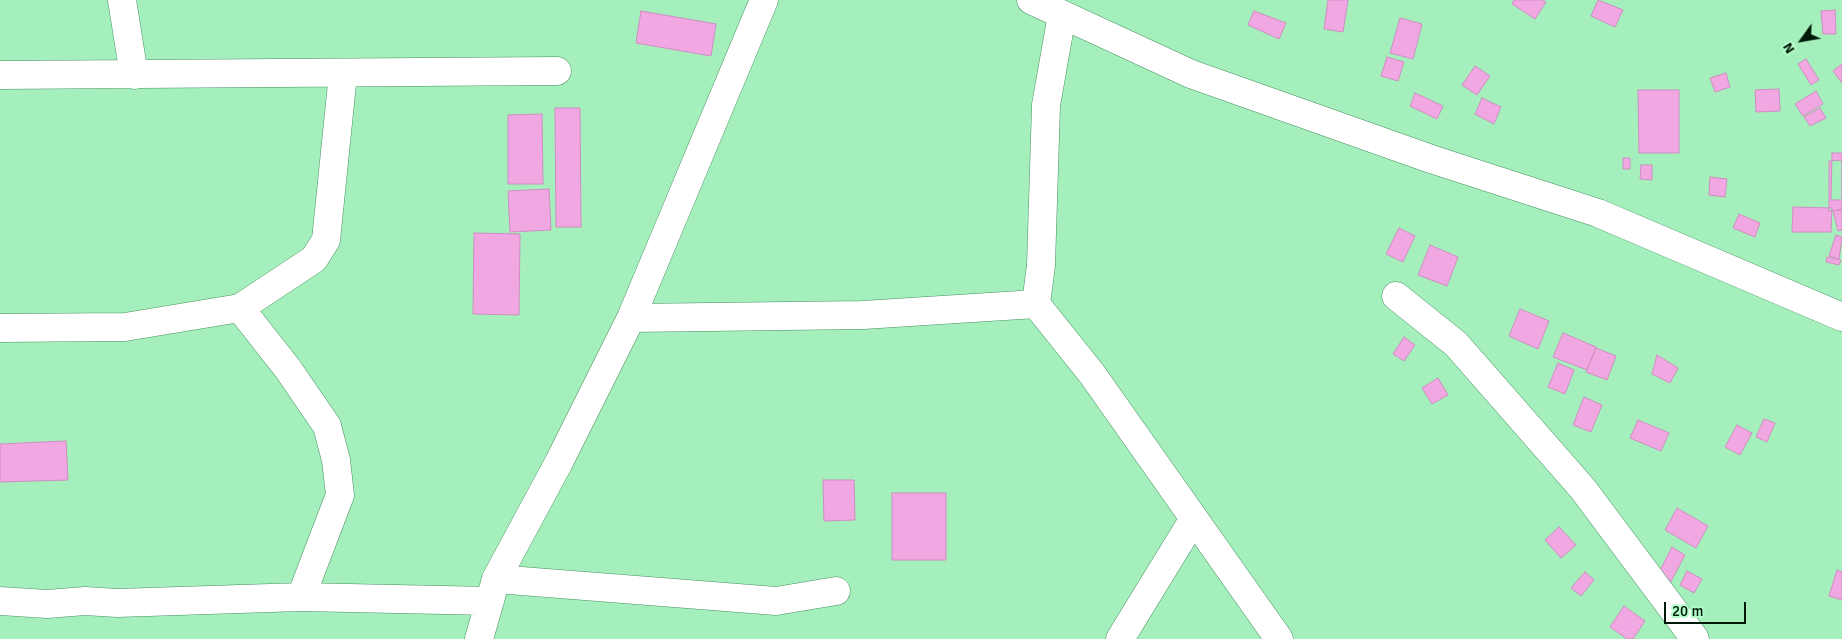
<!DOCTYPE html>
<html>
<head>
<meta charset="utf-8">
<style>
  body { margin:0 }
  #map { position:relative; width:1842px; height:639px; overflow:hidden; background:#a4efbc; font-family:Signika,sans-serif }
  canvas { display:block }
  .north { position:absolute; left:1777px; top:15px; width:50px; height:50px; -webkit-text-stroke:4px #b1fcc9; paint-order:stroke; rotate:238deg; font-size:14px; font-weight:700; line-height:20px; text-align:center; color:#001908 }
  .north::after { content:''; display:block; margin:auto; width:18px; height:22px; background:#001908; clip-path:polygon(50% 0,100% 100%,50% 72%,0 100%) }
  .scale { position:absolute; left:1664px; top:602px; width:82px; height:22px; box-sizing:border-box; border:2px solid #001908; border-top:0; padding-left:6px; font-size:15px; line-height:18px; white-space:nowrap; color:#001908; -webkit-text-stroke:4px #b1fcc9; paint-order:stroke }
</style>
</head>
<body>
<div id="map">
<canvas width="1842" height="639"></canvas>
<div class="north">N</div>
<div class="scale">20 m</div>
</div>
<script>
const c = document.querySelector('canvas').getContext('2d');
c.lineJoin = 'round';
function fill(path, color) { c.fillStyle = color; c.fill(path, 'evenodd'); }
const shape = rows => new Path2D(rows.map(r => 'M' + r).join(''));
function strokePath(path, color, width, dash) { c.strokeStyle = color; c.lineWidth = width; c.lineCap = dash ? 'butt' : 'round'; c.setLineDash(dash || []); c.stroke(path); }
const building = shape([
  [1328,0,1348,0,1343,32,1324,29,1328,0],
  [1514,0,1542,0,1546,2,1535,19,1512,4,1514,0],
  [1598,0,1623,10,1615,27,1591,16,1598,0],
  [1835,10,1836,34,1823,34,1821,11,1835,10],
  [641,11,716,24,711,56,636,43,641,11],
  [1254,11,1286,23,1279,39,1248,25,1254,11],
  [1400,18,1422,24,1413,59,1390,53,1400,18],
  [1387,57,1404,62,1398,81,1381,76,1387,57],
  [1806,59,1819,80,1811,85,1798,64,1806,59],
  [1842,64,1842,83,1833,71,1842,64],
  [1475,66,1490,76,1477,95,1462,85,1475,66],
  [1726,73,1730,87,1715,92,1710,78,1726,73],
  [1779,89,1780,111,1756,112,1755,90,1779,89],
  [1638,90,1679,90,1679,153,1639,153,1638,90],
  [1816,91,1823,104,1803,116,1795,104,1816,91],
  [1415,93,1443,106,1437,119,1410,106,1415,93],
  [1482,98,1501,107,1494,124,1475,114,1482,98],
  [555,108,580,108,581,227,556,227,555,108],
  [1820,108,1826,118,1810,126,1804,117,1820,108],
  [542,114,543,184,508,184,508,115,542,114],
  [1832,153,1842,153,1842,200,1831,200,1832,153],
  [1623,158,1630,158,1630,169,1623,169,1623,158],
  [1842,160,1842,210,1829,211,1829,161,1842,160],
  [1641,165,1652,165,1652,180,1640,179,1641,165],
  [1710,177,1727,179,1725,197,1709,195,1710,177],
  [549,189,551,230,510,232,508,191,549,189],
  [1793,207,1832,208,1831,232,1792,232,1793,207],
  [1842,209,1842,230,1838,231,1833,211,1842,209],
  [1739,214,1760,223,1755,237,1733,228,1739,214],
  [1399,228,1415,236,1403,262,1386,254,1399,228],
  [474,233,520,234,519,315,473,314,474,233],
  [1836,235,1842,237,1839,259,1829,256,1836,235],
  [1430,245,1458,257,1447,286,1418,275,1430,245],
  [1827,257,1841,260,1839,265,1826,262,1827,257],
  [1520,309,1549,321,1538,349,1509,336,1520,309],
  [1563,333,1596,347,1587,370,1553,357,1563,333],
  [1404,337,1415,345,1404,361,1393,354,1404,337],
  [1596,348,1616,356,1607,380,1586,372,1596,348],
  [1657,355,1678,368,1670,383,1652,374,1657,355],
  [1558,363,1574,370,1565,394,1548,387,1558,363],
  [1438,378,1448,395,1432,404,1422,388,1438,378],
  [1584,397,1602,405,1591,432,1573,425,1584,397],
  [1764,419,1775,423,1767,442,1756,437,1764,419],
  [1638,420,1669,433,1661,451,1630,438,1638,420],
  [1737,425,1752,433,1740,455,1725,447,1737,425],
  [66,441,68,480,0,482,0,444,66,441],
  [823,480,854,480,855,520,824,521,823,480],
  [892,493,946,493,946,560,892,560,892,493],
  [1677,508,1708,526,1696,548,1665,530,1677,508],
  [1559,527,1576,545,1561,558,1545,540,1559,527],
  [1672,547,1685,555,1669,585,1656,578,1672,547],
  [1837,570,1842,572,1842,600,1829,596,1837,570],
  [1687,571,1702,579,1694,593,1680,585,1687,571],
  [1585,572,1594,580,1581,596,1571,588,1585,572],
  [1624,606,1645,621,1633,639,1627,639,1610,627,1624,606]
]);
const minor = shape([
  [122,0,134,75],
  [1031,0,1191,74,1431,159,1598,213,1842,317],
  [1062,15,1046,105,1041,265,1036,304,1092,374,1279,639],
  [0,75,557,71],
  [1396,296,1456,344,1583,489,1695,639],
  [240,308,288,369,327,426,336,460,340,495,301,597],
  [631,318,863,315,1036,304],
  [0,328,125,327,240,308,314,259,326,240,343,74],
  [496,579,776,601,836,591],
  [0,601,47,604,85,601,117,603,301,597,490,601],
  [479,639,496,579,559,462,631,318,764,0],
  [1120,639,1193,520]
]);
fill(building, '#f1a8e2');
strokePath(building, '#ce8ec1', 1);
strokePath(minor, '#479062', 29);
strokePath(minor, '#fff', 28);
</script>
</body>
</html>
